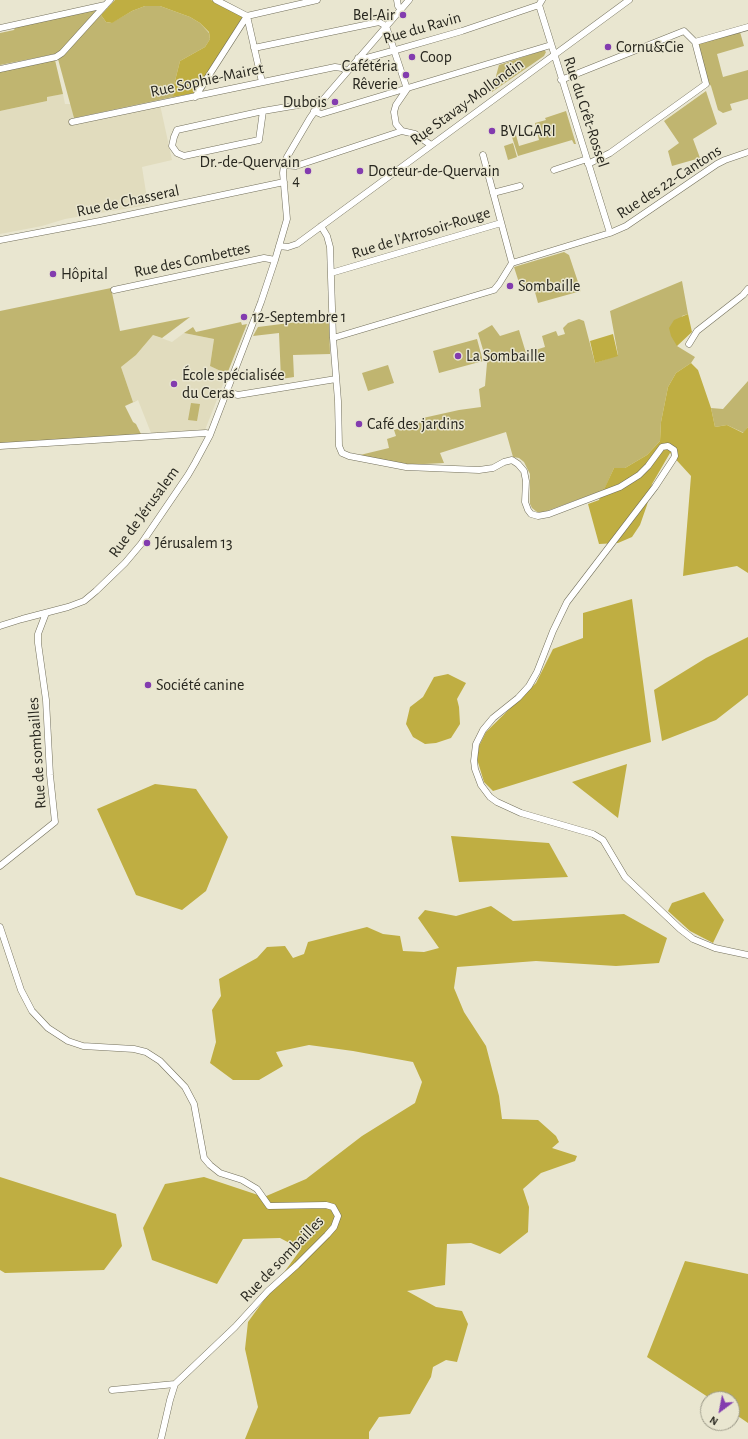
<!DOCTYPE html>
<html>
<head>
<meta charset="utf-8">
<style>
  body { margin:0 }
  #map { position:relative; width:748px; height:1439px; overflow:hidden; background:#e9e6d0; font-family:"Alegreya Sans",sans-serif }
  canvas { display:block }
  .north { position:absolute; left:700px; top:1391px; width:40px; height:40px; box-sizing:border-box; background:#e9e6d0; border:1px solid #9c9a89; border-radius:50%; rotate:212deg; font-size:11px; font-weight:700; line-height:16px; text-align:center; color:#28271f }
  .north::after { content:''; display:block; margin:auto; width:14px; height:18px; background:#833caf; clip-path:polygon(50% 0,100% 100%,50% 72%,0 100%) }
</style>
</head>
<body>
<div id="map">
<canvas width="748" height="1439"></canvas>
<div class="north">N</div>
</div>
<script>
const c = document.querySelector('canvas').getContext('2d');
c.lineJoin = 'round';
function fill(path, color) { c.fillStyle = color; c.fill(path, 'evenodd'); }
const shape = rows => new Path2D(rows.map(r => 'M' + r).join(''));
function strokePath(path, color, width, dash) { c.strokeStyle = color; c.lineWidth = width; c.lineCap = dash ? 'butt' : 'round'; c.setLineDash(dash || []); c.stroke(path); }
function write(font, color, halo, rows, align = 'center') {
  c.font = font + ' "Alegreya Sans",sans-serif'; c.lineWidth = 3; c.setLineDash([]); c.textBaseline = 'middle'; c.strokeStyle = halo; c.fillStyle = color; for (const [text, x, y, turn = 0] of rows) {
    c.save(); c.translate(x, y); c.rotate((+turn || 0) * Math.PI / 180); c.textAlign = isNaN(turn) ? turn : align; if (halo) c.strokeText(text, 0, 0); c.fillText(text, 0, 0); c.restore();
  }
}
const built = shape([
  [63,94,65,104,71,104,74,118,159,100,172,160,142,167,148,205,65,219,42,226,0,234,0,111,47,101,46,97],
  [184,333,214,339,210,366,227,374,205,430,151,433,138,400,133,402,121,367,136,355,153,335,172,342]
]);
const green = shape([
  [145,6,160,6,190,17,200,23,209,33,210,39,205,47,180,61,174,85,173,97,74,118,58,59,99,17,101,15,106,22,111,23,132,11],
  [98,9,61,50,55,54,0,65,0,33,14,30,16,26],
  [740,32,744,46,717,54,723,77,748,70,748,99,730,104,732,110,723,113,718,110,711,86,708,82,698,44],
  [544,50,546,52,544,56,492,92,490,88,495,86,493,81,497,79,496,76,499,65],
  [55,60,63,94,47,97,47,101,0,111,0,72],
  [706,91,717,124,693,139,700,158,672,166,668,151,679,143,664,121],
  [566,111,576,144,574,144,572,140,518,156,512,137,516,135,519,146,539,140,535,123,546,120,545,118],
  [513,143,517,157,508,160,504,146],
  [564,252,569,255,581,291,538,303,533,285,521,289,514,267],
  [682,281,688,314,682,316,677,346,695,357,691,363,676,373,668,387,661,422,660,441,647,455,625,468,614,468,604,490,544,512,537,512,532,508,530,504,530,474,524,462,519,458,513,457,506,432,440,453,444,463,404,465,360,455,389,448,387,439,396,436,394,430,424,421,423,418,459,410,481,407,479,389,485,386,487,363,478,333,492,325,500,336,519,330,526,353,545,347,542,336,556,331,558,336,565,334,563,328,568,323,579,319,584,321,595,363,618,355,610,311],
  [111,288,120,331,190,317,162,338,153,335,136,355,121,367,133,402,138,400,125,406,133,422,136,424,141,434,0,445,0,311],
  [329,318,330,354,293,355,294,377,281,379,279,333,253,336,258,327],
  [241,322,242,325,247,324,227,374,210,366,214,339,184,333,193,327,196,332],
  [477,339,483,361,439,373,433,351],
  [388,365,394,383,368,391,362,373],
  [748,381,748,427,744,433,727,425,715,427,711,408,723,409],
  [191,403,200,404,197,421,188,420]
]);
const forest = shape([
  [115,0,211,0,243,17,195,93,173,97,174,85,180,61,205,47,210,39,209,32,200,23,190,17,160,6,145,6,132,11,112,23,106,22,101,15],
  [688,314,692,332,677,346,671,336,669,328,674,320],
  [613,334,618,356,595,363,590,341],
  [691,363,698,370,711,408,715,427,727,425,743,433,748,427,748,573,737,566,683,576,691,476,670,453,652,484,647,505,640,525,632,537,618,543,599,544,588,504,599,500,614,468,625,468,647,455,660,441,661,422,668,387,676,373],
  [632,599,651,742,493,791,484,782,477,759,479,746,486,732,536,683,553,649,583,638,583,613],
  [748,637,748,695,716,720,662,741,654,690,706,658],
  [448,674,466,683,457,699,459,707,460,724,451,738,436,743,425,744,413,737,406,724,410,707,423,697,434,677],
  [627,764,618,818,572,782],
  [155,784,196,789,228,837,206,891,182,910,136,895,97,809],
  [451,836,549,843,568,877,459,882],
  [704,892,724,920,713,943,690,931,668,911,672,903],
  [491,906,513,921,624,914,667,938,659,963,616,966,536,961,457,967,454,988,464,1012,486,1046,499,1096,502,1119,538,1120,556,1136,559,1142,552,1148,577,1156,575,1161,541,1173,523,1189,529,1207,528,1232,500,1254,471,1243,447,1244,445,1285,407,1291,436,1307,462,1311,468,1324,457,1362,446,1360,433,1367,431,1377,410,1414,379,1417,369,1432,369,1439,245,1439,258,1407,245,1349,248,1322,301,1249,280,1238,243,1239,217,1284,152,1260,143,1228,165,1184,204,1177,264,1197,306,1179,362,1136,415,1103,422,1082,413,1062,353,1051,309,1045,276,1052,283,1066,259,1080,233,1080,210,1063,216,1042,212,1010,221,996,219,979,257,958,267,947,285,946,293,958,304,954,308,942,367,927,383,934,400,936,403,951,424,952,439,948,418,918,425,910,456,916],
  [0,1177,116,1214,122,1246,104,1270,5,1273,0,1270],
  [685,1261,748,1274,748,1423,732,1412,732,1399,711,1399,647,1357]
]);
const minor = shape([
  [397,0,398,6,401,10],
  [542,0,539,5,610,233],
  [386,26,407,89],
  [0,28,105,5],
  [254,48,379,22,386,26],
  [358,58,363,59,396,50,462,31,539,5],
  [0,69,56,57,62,53,110,0],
  [561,80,684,31,695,42,748,27],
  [262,82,247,16,317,0],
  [195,97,247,16,216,0],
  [263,111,259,140,184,156,177,153,172,146,174,137,177,130,263,111,322,101],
  [314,111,321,114,551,45],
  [72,122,335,67,342,68,347,71],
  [402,131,396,124,394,112,396,105,407,89],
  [483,155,512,263],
  [588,164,610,153,706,84,695,42],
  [284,165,296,166,402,131,415,134,431,145],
  [554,170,587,159],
  [493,193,520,186],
  [321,226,327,236,330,247,333,338,338,401,339,446,342,453,349,456,406,467,479,470,493,468,504,462,512,460,518,464,524,471,526,481,525,502,528,510,531,514,538,516,549,514,620,487,639,475,648,466,662,447,668,446,674,450,675,456,674,458,655,487,567,602,553,631,537,672,529,686,518,698,493,718,483,730,476,744,474,761,475,769,481,785,490,797,497,802,521,813,593,834,603,840,625,877,680,929,693,939,715,948,748,955],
  [0,240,100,221,284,182],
  [279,246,288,247,297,244,629,0],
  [331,273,501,223],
  [114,290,264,258,275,260],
  [333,338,494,290,499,284,512,263,610,233,626,226,717,164,725,160,748,152],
  [689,344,697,331,743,295,748,289],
  [227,392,238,395,336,379],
  [0,446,141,437,206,433,210,435],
  [0,626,22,619,68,607,84,601,96,591,125,563,141,544,188,475,195,463,210,435,261,302,275,260,287,219,283,173,284,165,287,157,310,118,322,101,409,0],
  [0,866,55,822,50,775,46,700,38,643,38,634,46,613],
  [0,927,21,990,32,1011,48,1028,68,1041,83,1046,134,1049,146,1052,160,1061,185,1087,194,1104,204,1158,210,1165,220,1173,242,1180,257,1189,269,1206,326,1205,333,1207,338,1216,334,1227,327,1235,297,1265,268,1291,235,1327,175,1384,170,1400,161,1439],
  [112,1390,175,1384]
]);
const markers = [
  [403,15,4,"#833caf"],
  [608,47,4,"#833caf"],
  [412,57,4,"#833caf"],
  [406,75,4,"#833caf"],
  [335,102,4,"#833caf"],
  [492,131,4,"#833caf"],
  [308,171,4,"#833caf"],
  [360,171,4,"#833caf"],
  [53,274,4,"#833caf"],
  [510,286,4,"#833caf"],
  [244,317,4,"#833caf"],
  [458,356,4,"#833caf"],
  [174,384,4,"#833caf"],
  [359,424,4,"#833caf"],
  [147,543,4,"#833caf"],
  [148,685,4,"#833caf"]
];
const poiNames = [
  ["Bel-Air",395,15,"right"],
  ["Cornu&Cie",616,47],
  ["Coop",420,57],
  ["Cafétéria",398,66,"right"],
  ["Rêverie",398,84,"right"],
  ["Dubois",327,102,"right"],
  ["BVLGARI",500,131],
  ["Dr.-de-Quervain",300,162,"right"],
  ["4",300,180,"right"],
  ["Docteur-de-Quervain",368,171],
  ["Hôpital",61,274],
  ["Sombaille",518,286],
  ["12-Septembre 1",252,317],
  ["La Sombaille",466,356],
  ["École spécialisée",182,375],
  ["du Ceras",182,393],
  ["Café des jardins",367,424],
  ["Jérusalem 13",155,543],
  ["Société canine",156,685]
];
const streetNames = [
  ["Rue du Ravin",422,28,-16],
  ["Rue Sophie-Mairet",207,80,-12],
  ["Rue Stavay-Mollondin",467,102,-36],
  ["Rue du Crêt-Rossel",586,112,72],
  ["Rue des 22-Cantons",669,182,-33],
  ["Rue de Chasseral",128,201,-12],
  ["Rue de l'Arrosoir-Rouge",421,233,-17],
  ["Rue des Combettes",192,260,-12],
  ["Rue de Jérusalem",144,512,-54],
  ["Rue de sombailles",37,753,-94],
  ["Rue de sombailles",282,1259,-46]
];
fill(built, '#e1dcbe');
fill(green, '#c0b570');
fill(forest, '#bfae42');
strokePath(minor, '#73705c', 7);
strokePath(minor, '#fff', 6);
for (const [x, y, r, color] of markers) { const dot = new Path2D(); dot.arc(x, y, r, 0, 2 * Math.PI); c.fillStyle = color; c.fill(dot); strokePath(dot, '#e9e6d0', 1.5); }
write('16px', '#28271f', '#e9e6d0', poiNames, 'left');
write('16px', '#28271f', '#e9e6d0', streetNames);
</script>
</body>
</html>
